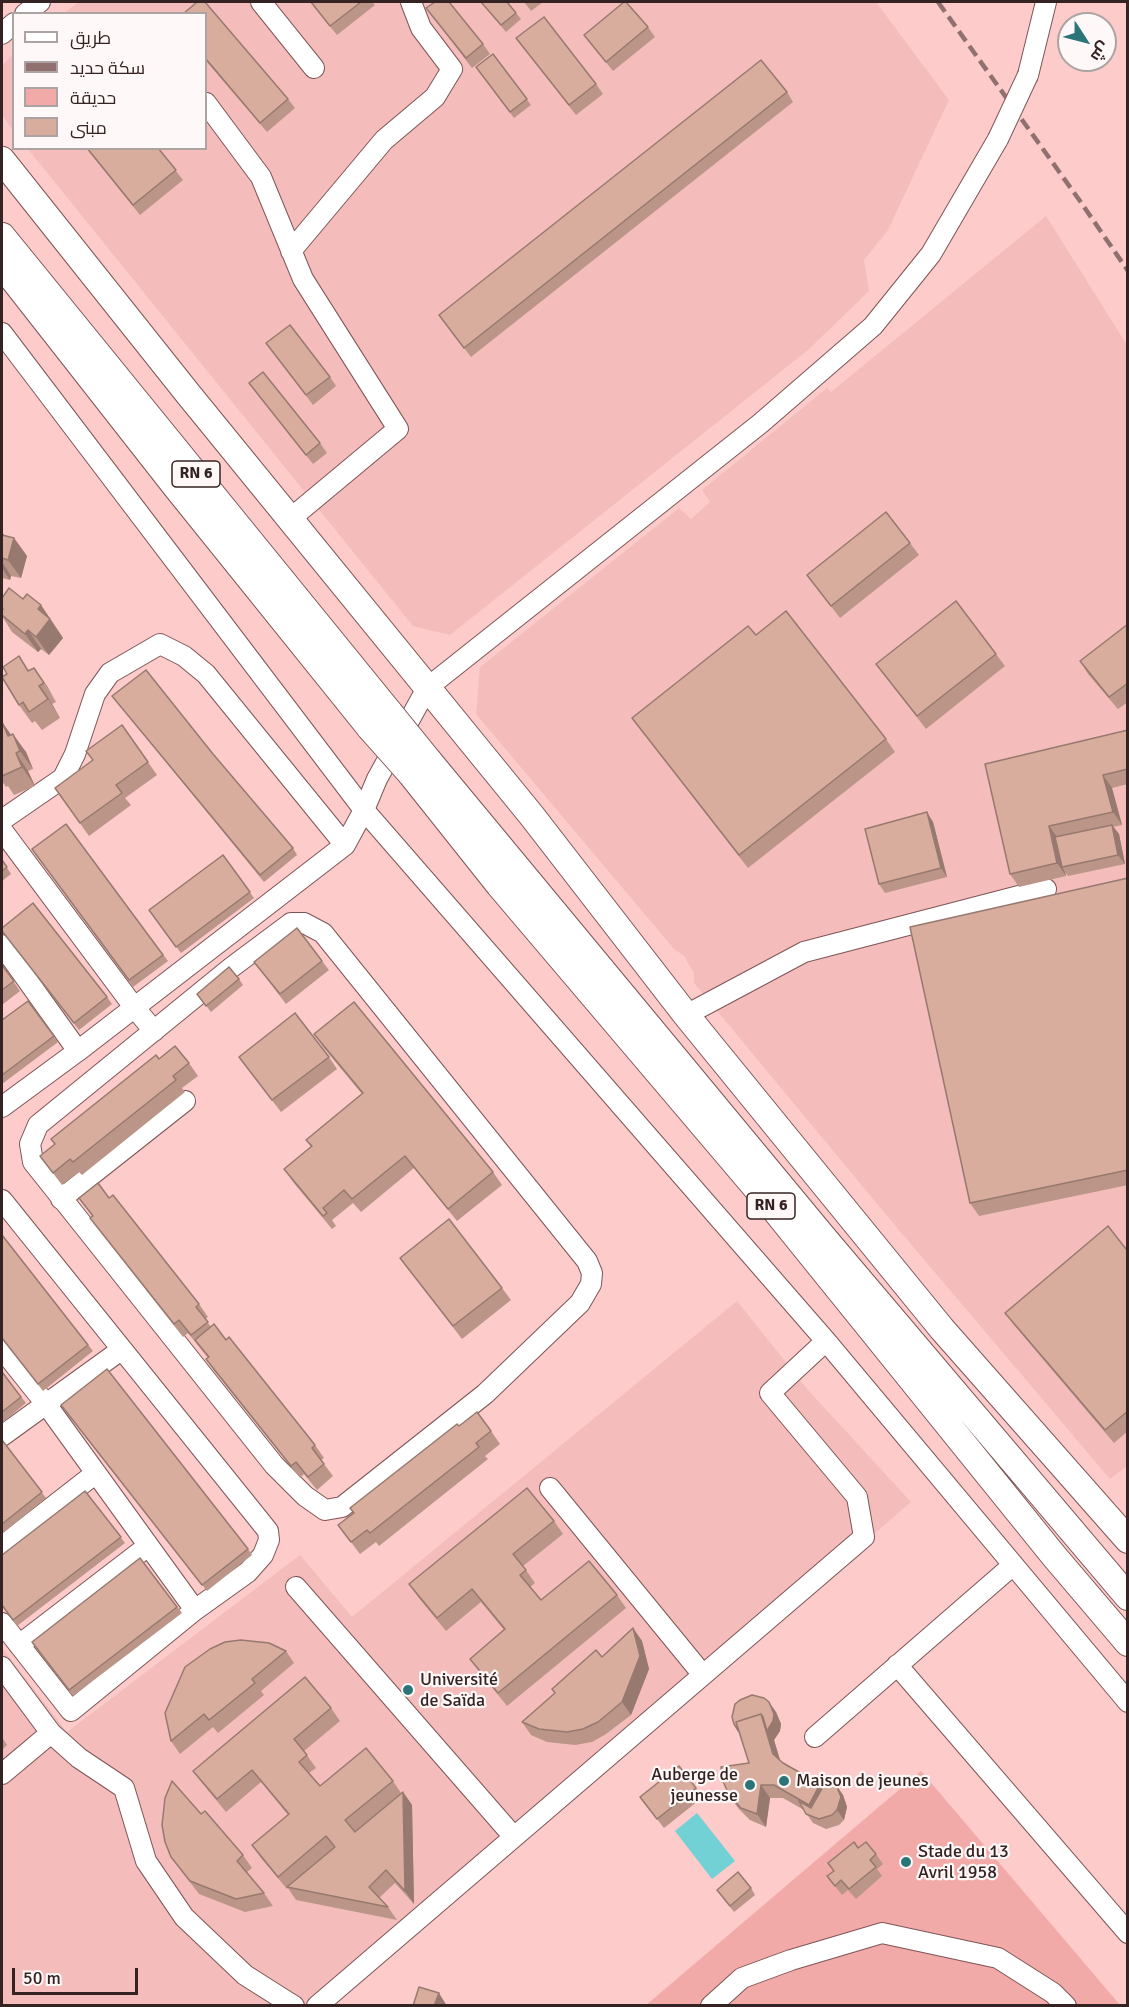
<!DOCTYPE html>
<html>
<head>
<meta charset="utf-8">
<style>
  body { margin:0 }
  #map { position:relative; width:1129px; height:2007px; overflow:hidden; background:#fccbca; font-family:Signika,Cairo,sans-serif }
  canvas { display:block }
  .frame { position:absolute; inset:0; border:3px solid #342322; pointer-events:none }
  .legend { position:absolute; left:12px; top:12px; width:195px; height:138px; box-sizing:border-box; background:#fef9f8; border:2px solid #ada3a2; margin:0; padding:8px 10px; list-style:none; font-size:18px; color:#342322 }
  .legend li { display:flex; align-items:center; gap:12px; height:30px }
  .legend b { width:30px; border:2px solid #ada3a2 }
  .north { position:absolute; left:1057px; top:12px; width:60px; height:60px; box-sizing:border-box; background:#fef9f8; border:2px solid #ada3a2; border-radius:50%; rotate:126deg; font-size:16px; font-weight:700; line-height:24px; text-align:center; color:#342322 }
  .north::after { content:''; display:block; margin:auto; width:21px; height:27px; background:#2b7578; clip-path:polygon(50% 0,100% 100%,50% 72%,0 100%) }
  .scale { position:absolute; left:12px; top:1968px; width:126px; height:27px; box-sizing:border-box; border:3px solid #342322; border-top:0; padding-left:8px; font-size:18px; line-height:21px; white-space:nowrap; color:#342322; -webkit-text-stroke:4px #fef9f8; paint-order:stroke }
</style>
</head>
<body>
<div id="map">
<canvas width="1129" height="2007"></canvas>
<div class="frame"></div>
<ul class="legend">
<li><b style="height:8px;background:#fff"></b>طريق</li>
<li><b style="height:8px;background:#917170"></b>سكة حديد</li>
<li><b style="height:16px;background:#f2aaa9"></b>حديقة</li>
<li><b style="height:16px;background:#d8ad9e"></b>مبنى</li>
</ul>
<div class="north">ش</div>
<div class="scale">50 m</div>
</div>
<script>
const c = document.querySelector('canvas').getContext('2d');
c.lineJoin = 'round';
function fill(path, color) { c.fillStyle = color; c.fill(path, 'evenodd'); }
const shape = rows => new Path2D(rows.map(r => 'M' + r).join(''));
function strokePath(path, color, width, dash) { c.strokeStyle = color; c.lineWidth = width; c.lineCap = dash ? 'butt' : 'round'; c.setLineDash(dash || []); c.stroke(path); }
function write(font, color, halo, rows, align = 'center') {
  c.font = font + ' Signika,sans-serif'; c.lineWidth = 4.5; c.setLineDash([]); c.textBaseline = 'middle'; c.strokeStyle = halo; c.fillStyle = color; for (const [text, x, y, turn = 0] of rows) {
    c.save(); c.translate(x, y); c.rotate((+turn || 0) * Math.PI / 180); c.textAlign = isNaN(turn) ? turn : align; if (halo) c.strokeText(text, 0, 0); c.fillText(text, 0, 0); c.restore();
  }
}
const built = shape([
  [79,2,876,2,949,100,888,230,864,260,869,291,808,350,450,635,413,626,28,149,206,148,206,14,64,13],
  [13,55,13,130,2,115,2,65],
  [1046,216,1127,345,1127,1466,1110,1479,893,1223,694,983,694,973,684,956,674,949,476,714,480,667,679,508,691,519,710,502,702,490,827,388,831,392],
  [737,1301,808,1390,911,1502,329,2005,2,2005,2,1648,67,1732,300,1555,352,1617]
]);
const green = shape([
  [921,1771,1120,2005,645,2006]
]);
const water = shape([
  [697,1813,735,1861,712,1879,675,1831]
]);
const minor = shape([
  [261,2,314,68],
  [25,14,40,2],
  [2,34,14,23],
  [1028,75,1046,2],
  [206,103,261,177,303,279,398,429,290,519],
  [291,251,384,140,435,97,452,69,421,28,411,2],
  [2,333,364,810,826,1341,1128,1702],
  [2,820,63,778,75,754,95,694,110,673,160,644,184,656,206,674,345,845],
  [2,830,134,1007,154,1031],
  [291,923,304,923,323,933,587,1261,592,1273,591,1284,580,1303,485,1394,342,1507,325,1510,305,1496,274,1465,33,1162,30,1144,38,1125,232,967,291,923],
  [2,945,78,1051],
  [686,1015,804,952,1046,889],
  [2,1107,78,1051,345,845,364,810,377,779,427,688,761,423,873,326,931,254,998,139],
  [61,1199,185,1101],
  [2,1200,268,1531,269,1540,263,1555,248,1572,195,1610,71,1711,2,1623],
  [2,1349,46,1404,195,1610],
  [2,1436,121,1350],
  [550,1488,703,1675],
  [2,1546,96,1473],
  [296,1587,514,1837],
  [19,1645,148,1546],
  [897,1665,1128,1933],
  [2,1667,51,1733,79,1758,124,1788,146,1861,184,1917,245,1975,294,2006],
  [815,1737,1012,1566],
  [2,1774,51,1733],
  [317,2006,864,1537,857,1497,770,1393,826,1341],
  [711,2006,742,1978,791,1960,882,1933,998,1958,1053,1993,1066,2006]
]);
const major = shape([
  [2,160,189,395,532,816,686,1015,942,1329,1128,1540],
  [2,236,390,713],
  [2,265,176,487,370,728],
  [429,761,824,1238,1128,1597],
  [410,773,499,885,774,1209,1054,1556,1128,1643]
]);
const rail = shape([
  [938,2,1080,201,1128,271]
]);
const minorBridge = shape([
  [998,139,1028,75]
]);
const majorBridge = shape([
  [390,713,429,761],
  [370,728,410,773]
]);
const wall = shape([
  [310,2,372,2,375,5,337,35],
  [481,2,507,2,521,19,506,32],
  [524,2,543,2,531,11],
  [426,8,483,44,490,54,472,68],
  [206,14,288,99,295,108,267,132,206,61],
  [648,27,655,37,613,71,591,44,584,35],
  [516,38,596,84,603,94,576,115],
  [493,54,531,105,514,118,476,67],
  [787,92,793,102,471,357,439,315],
  [86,148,158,148,183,180,140,215],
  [266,343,330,377,336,386,313,405],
  [249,383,320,443,327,453,313,464],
  [2,532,4,536,14,538,27,556,21,578,11,576,10,580,2,578],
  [910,543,919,555,840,618,807,575],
  [2,598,23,599,41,605,63,638,49,655,41,649,38,652,12,632,2,616],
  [1128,624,1128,702,1118,709,1088,674,1080,661],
  [996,654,1005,666,926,729,876,664],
  [34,668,56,702,52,704,60,718,42,730,35,721,32,723,19,705,29,671],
  [112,696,293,848,297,855,264,882],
  [632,718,886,739,895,752,748,868],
  [2,722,11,735,26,752,33,769,28,771,35,786,14,795,8,786,6,787,2,781],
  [122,725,157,775,125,798,131,805,89,836,55,788,93,760],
  [1128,730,1128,784,1112,788,1122,825,1113,827,1119,834,1125,864,1068,876,1065,872,1066,876,1019,887,1010,874],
  [933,822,947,877,885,893,879,884],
  [66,824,168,961,133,987,32,849],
  [223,855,254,898,181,953,149,910],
  [2,860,11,874,2,881],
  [1128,878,1128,1185,979,1216,970,1203],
  [2,931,107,997,112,1004,79,1030],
  [322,961,329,970,286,1004,254,962],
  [2,965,20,991,2,1005],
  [239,979,243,985,211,1012,197,994],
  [28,1001,58,1042,2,1084,2,1020],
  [314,1034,493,1172,502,1185,457,1221,414,1168,361,1212,353,1203,332,1220,336,1226,332,1229,293,1182,284,1169,311,1147,306,1140,362,1094,323,1047],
  [239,1057,329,1057,337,1069,281,1112],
  [159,1059,189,1063,198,1076,182,1088,185,1092,82,1175,79,1172,62,1185,40,1156],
  [79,1198,109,1198,199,1304,208,1317,205,1319,211,1327,226,1340,315,1445,324,1458,321,1460,333,1476,317,1490,304,1474,300,1478,215,1372,206,1359,208,1358,188,1333,183,1337,99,1230,90,1218,92,1216],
  [2,1235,93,1351,43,1391,2,1339],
  [1128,1247,1128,1431,1114,1443,1014,1325,1005,1313],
  [400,1258,502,1288,511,1300,462,1339],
  [2,1372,26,1403,2,1423],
  [65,1411,248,1549,252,1555,207,1591],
  [459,1426,491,1431,500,1444,485,1456,488,1459,379,1546,376,1542,360,1554,338,1525],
  [2,1440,46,1498,2,1534],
  [85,1491,125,1543,17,1626,2,1606],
  [554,1521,563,1534,523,1566,535,1583,530,1587,541,1600,617,1595,626,1608,507,1706,479,1671,470,1659,504,1630,481,1602,446,1631,418,1597,409,1584],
  [140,1558,182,1613,73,1696,32,1642],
  [633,1628,642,1641,649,1669,631,1715,606,1734,592,1742,575,1745,547,1742,531,1735,522,1722,555,1693,552,1689,602,1657],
  [269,1643,286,1651,294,1663,261,1691,264,1695,218,1733,213,1727,180,1754,171,1741],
  [331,1708,340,1721,304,1751,316,1768,309,1773,320,1786,393,1781,401,1793,403,1792,412,1805,414,1904,395,1883,379,1898,388,1907,397,1920,296,1900,288,1888,287,1889,261,1858,252,1845,288,1815,261,1782,226,1812,202,1783,193,1771],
  [776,1712,781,1724,780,1731,774,1740,780,1760,783,1763,813,1779,836,1785,843,1795,847,1807,844,1820,839,1825,826,1829,813,1823,804,1810,783,1798,770,1798,766,1827,750,1820,738,1808,729,1795,749,1763,739,1732],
  [2,1737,7,1745,2,1750],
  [696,1788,703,1797,664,1828,640,1797],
  [201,1814,243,1855,252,1868,247,1872,264,1893,273,1906,245,1912,199,1894,171,1857],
  [858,1848,876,1854,883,1864,877,1869,882,1876,856,1899,848,1890,842,1895,827,1876,834,1871,828,1863],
  [751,1888,755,1895,734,1912,717,1890]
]);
const shadedWall = shape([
  [2,532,12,546,14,538,27,556,21,578,8,560,2,539],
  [2,562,11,576,10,580,2,568],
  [41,605,63,638,49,655,36,637,38,609],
  [28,630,41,649,38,652,25,634],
  [19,656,52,704,60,718,48,699],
  [34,668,47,686,56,702,44,683],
  [2,722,14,739,8,736],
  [13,734,26,752,33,769,20,751],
  [16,753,28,771,35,786,22,767],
  [1103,775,1112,788,1122,825,1113,812],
  [927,812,933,822,947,877,941,868],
  [1112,825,1119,834,1125,864,1118,855],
  [1049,826,1058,838,1062,867,1065,872,1066,876,1057,863],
  [633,1628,642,1641,649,1669,631,1715,622,1702],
  [769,1702,776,1712,781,1724,780,1731,774,1740,782,1767,773,1754,761,1714],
  [820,1784,829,1796,818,1817,809,1805],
  [761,1785,770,1798,766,1827,757,1814],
  [836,1785,843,1795,847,1807,844,1820,837,1810],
  [403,1792,412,1805,414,1904,405,1891],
  [439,1993,447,2006,434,2006]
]);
const building = shape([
  [197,2,205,2,288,99,260,123,206,59,206,14,183,14,197,2],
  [311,2,361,2,330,26,311,2],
  [435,2,449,2,483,44,466,58,426,8,435,2],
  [481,2,507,2,516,13,501,25,481,2],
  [624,2,626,2,648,27,606,62,584,35,624,2],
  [544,17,596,84,569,105,516,38,544,17],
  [493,54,527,99,510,112,476,67,493,54],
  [761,60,787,92,464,348,439,315,761,60],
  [87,148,158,148,176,170,133,205,87,148],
  [290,325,330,377,306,395,266,343,290,325],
  [263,372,320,443,306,455,249,383,263,372],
  [886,512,910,543,831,606,807,575,886,512],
  [2,535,14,538,8,560,2,558,2,535],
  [9,588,23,599,27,594,41,605,38,609,50,619,36,637,28,630,25,634,2,615,2,611,3,609,2,607,2,598,9,588],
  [956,601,996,654,917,716,876,664,956,601],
  [786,611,886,739,739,855,632,718,748,626,756,635,786,611],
  [1128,624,1128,683,1109,697,1080,661,1128,624],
  [19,656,28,671,34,668,44,683,39,686,48,699,29,712,23,702,19,705,2,677,7,674,3,667,19,656],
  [146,670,213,754,293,848,260,875,112,696,146,670],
  [2,722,8,736,13,734,20,751,16,753,22,767,2,776,2,722],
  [122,725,148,762,116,785,122,793,80,823,55,788,93,760,86,751,122,725],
  [1128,730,1128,769,1103,775,1113,812,1049,826,1057,863,1010,874,985,764,1128,730],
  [927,812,941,868,879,884,865,829,927,812],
  [66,824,163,955,129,980,32,849,66,824],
  [1112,825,1118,855,1062,867,1055,837,1112,825],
  [223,855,250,892,176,947,149,910,223,855],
  [2,860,7,867,2,871,2,860],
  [1128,878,1128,1170,970,1203,910,927,1128,878],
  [33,903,107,997,74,1023,2,931,2,928,33,903],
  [297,928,322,961,280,994,254,962,297,928],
  [2,965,14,981,2,990,2,965],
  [229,967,239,979,206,1006,197,994,229,967],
  [28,1001,54,1036,2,1075,2,1020,28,1001],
  [354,1002,493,1172,448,1209,405,1156,352,1199,344,1190,323,1208,327,1213,323,1216,284,1169,312,1146,306,1140,363,1093,314,1034,354,1002],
  [295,1013,329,1057,272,1100,239,1057,295,1013],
  [175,1046,189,1063,173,1076,176,1080,73,1162,70,1159,53,1173,40,1156,55,1144,51,1139,156,1055,159,1059,175,1046],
  [98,1183,109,1198,113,1195,199,1304,196,1307,208,1322,191,1335,179,1320,174,1324,90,1218,93,1216,79,1198,98,1183],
  [449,1219,502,1288,453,1326,400,1258,449,1219],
  [1108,1226,1126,1249,1128,1247,1128,1411,1105,1430,1005,1313,1108,1226],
  [2,1235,88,1345,38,1384,2,1338,2,1235],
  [214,1324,226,1340,229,1337,315,1445,312,1448,324,1464,308,1477,296,1462,291,1466,206,1359,209,1357,195,1340,214,1324],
  [107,1369,248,1549,202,1585,61,1405,107,1369],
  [2,1372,21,1397,2,1412,2,1372],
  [477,1412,491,1431,476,1443,479,1447,370,1533,367,1530,351,1542,338,1525,354,1513,350,1508,457,1424,459,1426,477,1412],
  [2,1440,42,1492,2,1524,2,1440],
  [527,1488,554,1521,513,1554,526,1570,520,1575,541,1600,589,1561,617,1595,498,1693,470,1659,505,1629,472,1589,437,1618,409,1584,527,1488],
  [85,1491,121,1537,13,1620,2,1605,2,1555,85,1491],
  [140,1558,177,1607,69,1690,32,1642,140,1558],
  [633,1628,640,1656,622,1702,598,1722,583,1729,567,1732,539,1729,522,1722,555,1693,552,1689,596,1650,602,1657,633,1628],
  [241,1640,269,1643,286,1651,252,1679,255,1683,209,1720,204,1714,171,1741,165,1713,185,1667,210,1649,225,1642,241,1640],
  [305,1677,331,1708,294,1739,307,1755,299,1762,320,1786,366,1748,393,1781,345,1820,355,1832,403,1792,405,1891,386,1870,369,1887,388,1907,287,1887,335,1847,326,1836,278,1877,252,1845,289,1814,252,1770,217,1799,193,1771,305,1677],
  [752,1695,764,1698,769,1702,774,1714,773,1721,767,1731,763,1717,761,1714,736,1722,739,1732,734,1724,732,1717,735,1704,740,1700,752,1695],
  [761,1714,773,1754,783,1763,820,1784,809,1805,774,1785,761,1785,757,1814,741,1808,729,1795,722,1779,721,1767,749,1763,736,1722,761,1714],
  [679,1766,696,1788,657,1819,640,1797,679,1766],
  [825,1778,836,1785,841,1797,837,1810,832,1815,819,1819,806,1814,799,1801,811,1808,823,1787,820,1784,813,1779,825,1778],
  [172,1781,201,1814,205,1811,243,1855,237,1861,264,1893,236,1899,190,1881,171,1857,165,1842,162,1825,165,1798,172,1781],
  [854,1842,858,1848,866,1842,876,1854,870,1860,876,1867,849,1889,841,1880,835,1886,827,1876,834,1871,828,1863,854,1842],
  [738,1872,751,1888,730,1906,717,1890,738,1872],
  [419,1987,439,1993,434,2006,413,2006,419,1987]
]);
const markers = [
  [408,1690,6,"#2b7578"],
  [784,1781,6,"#2b7578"],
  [750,1785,6,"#2b7578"],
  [906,1862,6,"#2b7578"]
];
const shields = [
  [196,474,48],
  [771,1206,48]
];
const shieldNames = [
  ["RN 6",196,474],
  ["RN 6",771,1206]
];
const poiNames = [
  ["Université",420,1680],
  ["de Saïda",420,1701],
  ["Auberge de",738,1775,"right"],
  ["jeunesse",738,1796,"right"],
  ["Maison de jeunes",796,1781],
  ["Stade du 13",918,1852],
  ["Avril 1958",918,1873]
];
fill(built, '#f4bdbc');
fill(green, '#f2aaa9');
fill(water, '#71d1d5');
strokePath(minor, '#7e5555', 22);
strokePath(major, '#7e5555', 28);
strokePath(minor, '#fff', 20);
strokePath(major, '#fff', 26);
strokePath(rail, '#917170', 4.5, [12, 6]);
strokePath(minorBridge, '#7e5555', 22, []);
strokePath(majorBridge, '#7e5555', 28, []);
strokePath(minorBridge, '#fff', 20);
strokePath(majorBridge, '#fff', 26);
fill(wall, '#ba9588');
fill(shadedWall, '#97796f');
fill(building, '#d8ad9e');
strokePath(building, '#97796f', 1.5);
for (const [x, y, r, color] of markers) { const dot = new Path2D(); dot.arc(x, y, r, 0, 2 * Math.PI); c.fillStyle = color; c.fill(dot); strokePath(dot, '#fef9f8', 2); }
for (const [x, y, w] of shields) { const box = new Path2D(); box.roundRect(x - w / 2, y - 13, w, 26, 4.5); c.fillStyle = '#fef9f8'; c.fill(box); strokePath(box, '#342322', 1.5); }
write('bold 16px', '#342322', null, shieldNames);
write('18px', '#342322', '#fef9f8', poiNames, 'left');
</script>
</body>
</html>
